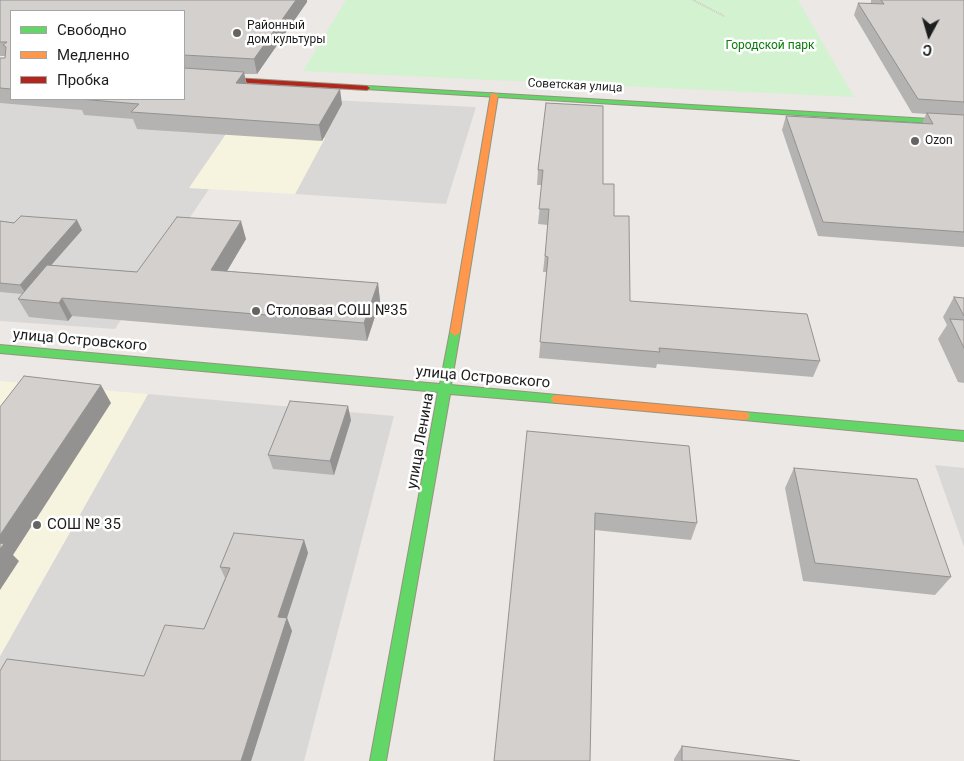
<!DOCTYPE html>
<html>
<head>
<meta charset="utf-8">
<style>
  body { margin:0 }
  #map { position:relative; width:964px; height:761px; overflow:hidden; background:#ebe8e5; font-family:Roboto,sans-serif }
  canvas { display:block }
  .legend { position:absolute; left:10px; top:10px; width:175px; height:90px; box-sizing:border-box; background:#fff; border:1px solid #a5a5a5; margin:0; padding:6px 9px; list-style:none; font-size:15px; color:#1d1d1d }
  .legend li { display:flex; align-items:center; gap:10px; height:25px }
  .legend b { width:25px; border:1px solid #a5a5a5 }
  .north { position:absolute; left:904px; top:10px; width:50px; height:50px; -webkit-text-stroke:4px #fff; paint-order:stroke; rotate:186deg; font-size:14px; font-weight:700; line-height:20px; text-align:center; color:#1d1d1d }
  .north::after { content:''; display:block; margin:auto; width:18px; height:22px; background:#1d1d1d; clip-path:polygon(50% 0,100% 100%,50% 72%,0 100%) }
</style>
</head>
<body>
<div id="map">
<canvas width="964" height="761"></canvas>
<ul class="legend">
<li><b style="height:6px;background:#63d668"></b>Свободно</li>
<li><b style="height:6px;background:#ff974d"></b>Медленно</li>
<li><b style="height:6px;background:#b3261e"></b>Пробка</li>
</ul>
<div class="north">С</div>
</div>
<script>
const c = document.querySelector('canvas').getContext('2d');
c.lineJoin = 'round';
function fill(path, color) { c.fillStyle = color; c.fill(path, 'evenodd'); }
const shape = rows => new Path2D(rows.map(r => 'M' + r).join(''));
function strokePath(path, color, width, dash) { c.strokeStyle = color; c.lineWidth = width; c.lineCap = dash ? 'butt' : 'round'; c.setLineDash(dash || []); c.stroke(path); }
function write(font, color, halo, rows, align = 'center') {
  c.font = font + ' Roboto,sans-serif'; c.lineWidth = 5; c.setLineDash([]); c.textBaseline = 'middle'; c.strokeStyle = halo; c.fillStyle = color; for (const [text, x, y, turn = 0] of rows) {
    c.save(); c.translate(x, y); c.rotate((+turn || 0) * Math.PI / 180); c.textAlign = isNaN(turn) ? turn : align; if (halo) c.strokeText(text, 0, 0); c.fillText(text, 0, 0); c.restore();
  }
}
const residential = shape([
  [0,81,11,99,184,99,252,96,190,188,209,189,115,329,0,321],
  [330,100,476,107,446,204,295,194,325,138,313,136],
  [148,394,394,416,304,761,0,761,0,656],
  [935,465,964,468,964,547]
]);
const education = shape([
  [252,96,313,136,325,138,295,194,189,188],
  [0,381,148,394,0,656]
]);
const park = shape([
  [346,0,798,0,854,97,303,71]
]);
const path = shape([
  [693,0,724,16]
]);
const fast = shape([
  [367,86,964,121,964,125,365,89,365,87,367,86],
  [455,328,460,332,451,385,557,395,561,396,563,399,561,402,557,403,450,394,386,761,370,761,438,392,0,353,0,345,440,384,450,332,455,328],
  [744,412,964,431,964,441,744,420,740,419,738,416,740,413,744,412]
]);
const slow = shape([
  [491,93,498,95,460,332,455,336,450,332,491,93],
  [557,395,744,412,748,413,750,416,748,419,744,420,557,403,553,402,551,399,553,396,557,395]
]);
const jam = shape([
  [184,75,367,86,370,88,367,90,184,79,184,75]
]);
const wall = shape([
  [0,0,307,0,307,2,257,74,244,74,247,84,342,104,322,141,137,129,133,119,84,115,82,110,0,103,0,58,5,58,5,56,0,56],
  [11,11,184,11,184,99,11,99],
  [871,0,964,0,964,247,818,236,782,130,786,116,922,124,926,114,912,113,854,15,858,3,871,3],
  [546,103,603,184,614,216,630,301,820,361,813,377,657,364,656,368,539,358,547,272,543,272,548,225,538,224,542,185,537,185,538,170],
  [0,221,82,230,51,265,137,272,246,239,227,271,378,283,380,301,367,341,72,316,68,321,29,317,18,299,22,294,0,292],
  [954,297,964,298,964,383,958,382,938,339,947,325,943,317],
  [351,420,334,475,273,469,268,455],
  [527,431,697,523,691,540,595,530],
  [794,468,951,577,935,595,803,581,785,488],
  [304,540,308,553,287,618,292,631,251,761,0,761,144,676,204,629,225,578,220,567],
  [682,746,800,761,674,761,674,759]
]);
const shadedWall = shape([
  [296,0,307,0,307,2,257,74,254,59],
  [244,72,247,88,236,83],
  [340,89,342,104,322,141,319,125],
  [77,220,82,230,26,294,20,285],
  [241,221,246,239,217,288,211,270],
  [378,283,380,301,367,341,364,323],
  [62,298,72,316,68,321,59,303],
  [101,385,111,403,13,555,19,561,0,590,0,535],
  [348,406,351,420,334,475,330,461],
  [304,540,308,553,283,630,278,617],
  [287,618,292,631,251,761,241,761]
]);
const building = shape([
  [0,0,296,0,254,59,184,55,184,11,11,11,11,89,0,88,0,58,5,58,6,47,3,45,7,42,0,42,0,0],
  [881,0,964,0,964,102,918,99,858,3,884,4,881,0],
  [184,68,244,72,236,83,340,89,319,125,131,112,139,104,79,99,184,99,184,68],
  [546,103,603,106,603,184,614,184,614,216,629,216,630,301,807,314,820,361,659,348,660,352,540,342,548,257,545,256,549,209,539,209,543,170,538,170,546,103],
  [927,113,964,115,964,232,823,222,786,116,933,124,927,113],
  [21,216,77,220,20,285,0,283,0,221,14,223,21,216],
  [177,217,241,221,211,270,378,283,364,323,62,298,59,303,18,299,47,265,137,272,177,217],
  [954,297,964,298,964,316,954,297],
  [950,319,964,320,964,348,950,319],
  [24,376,101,385,0,535,0,407,24,376],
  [290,401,348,406,330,461,268,455,290,401],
  [527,431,689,446,697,523,595,513,590,761,494,761,527,431],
  [794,468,917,479,951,577,815,563,794,468],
  [234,533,304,540,278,617,287,618,241,761,0,761,0,671,7,659,144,676,165,625,204,629,230,568,220,567,234,533],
  [0,543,4,544,0,549,0,543],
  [682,746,800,761,682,761,682,746]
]);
const markers = [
  [237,33,5,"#656463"],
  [915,141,5,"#656463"],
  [256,311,5,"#656463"],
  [37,525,5,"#656463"]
];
const farPoinames = [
  ["Районный",247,26],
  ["дом культуры",247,40],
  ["Ozon",925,141]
];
const farParknames = [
  ["Городской парк",770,46]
];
const farStreetnames = [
  ["Советская улица",575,86,3]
];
const poiNames = [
  ["Столовая СОШ №35",266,311],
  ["СОШ № 35",47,525]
];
const streetNames = [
  ["улица Островского",80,341,5],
  ["улица Островского",483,378,5],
  ["улица Ленина",421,441,-80]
];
fill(residential, '#dad8d7');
fill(education, '#f6f4df');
fill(park, '#d2f2d0');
strokePath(fast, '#95947c', 2);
strokePath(slow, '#95947c', 2);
strokePath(jam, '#95947c', 2);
strokePath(path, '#d6c6c4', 2, [1, 1]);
fill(fast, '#63d668');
fill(slow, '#ff974d');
fill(jam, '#b3261e');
fill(wall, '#b5b3b1');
fill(shadedWall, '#949290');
fill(building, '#d3d0ce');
strokePath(building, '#949290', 1);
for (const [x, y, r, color] of markers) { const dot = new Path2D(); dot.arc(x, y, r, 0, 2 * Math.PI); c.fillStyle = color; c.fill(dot); strokePath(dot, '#fff', 2); }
write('12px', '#1d1d1d', '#fff', farPoinames, 'left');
write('12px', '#097c0c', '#fff', farParknames);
write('12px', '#1d1d1d', '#fff', farStreetnames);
write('15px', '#1d1d1d', '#fff', poiNames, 'left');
write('15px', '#1d1d1d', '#fff', streetNames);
</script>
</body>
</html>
